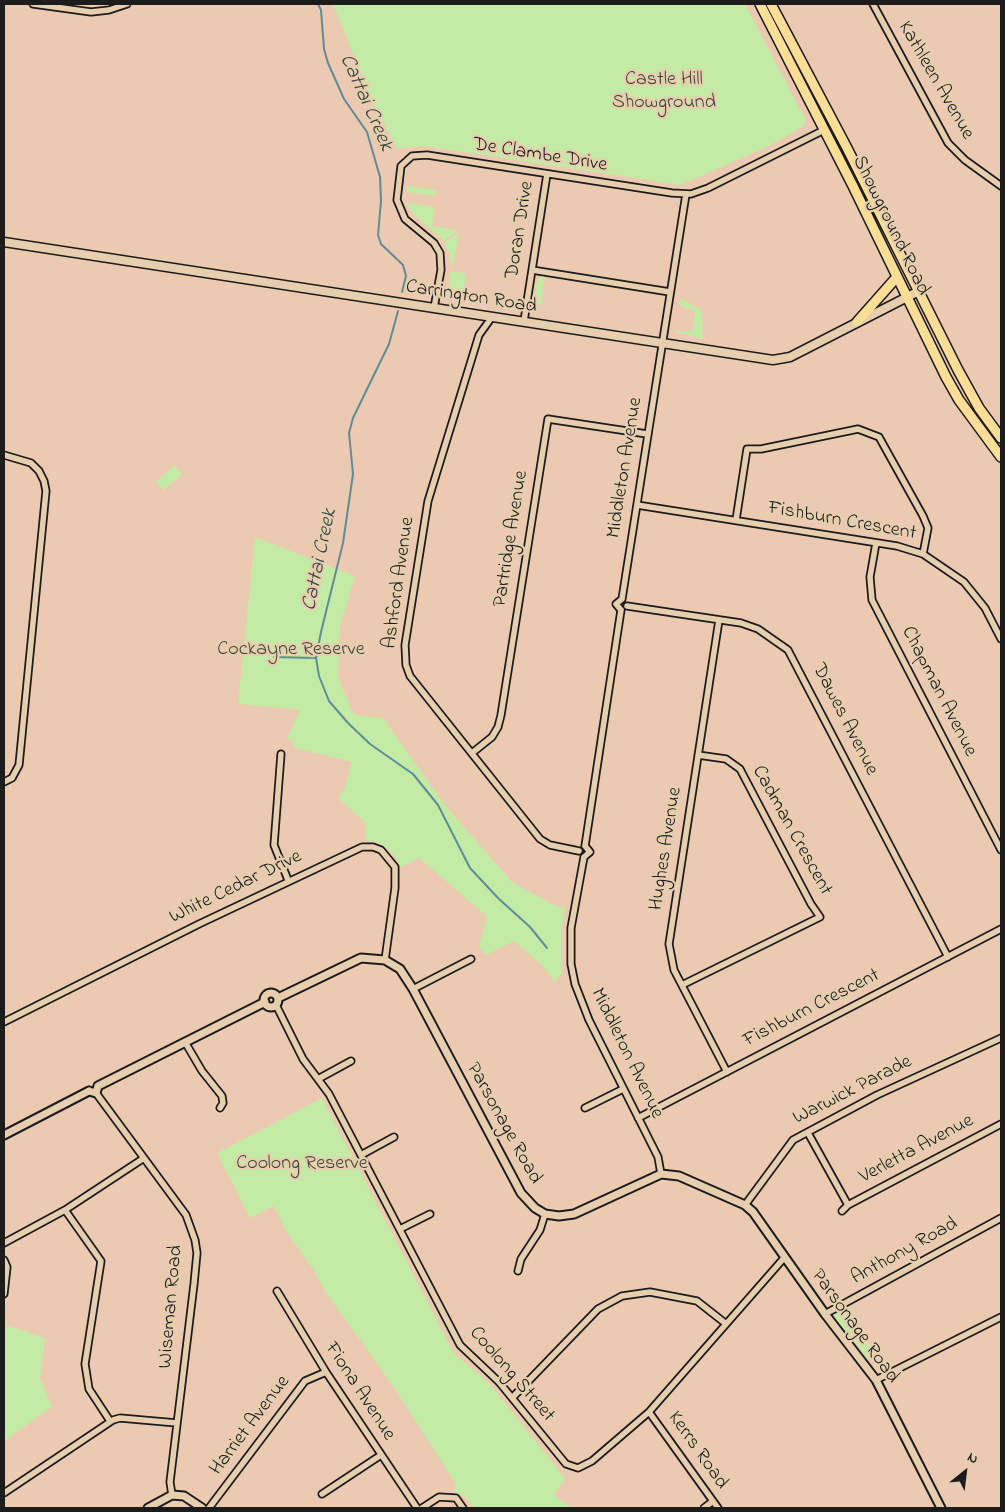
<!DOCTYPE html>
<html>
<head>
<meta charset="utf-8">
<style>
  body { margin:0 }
  #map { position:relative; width:1005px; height:1512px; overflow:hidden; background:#ecc9b1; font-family:"Indie Flower",sans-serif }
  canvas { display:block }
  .frame { position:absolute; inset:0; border:5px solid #1c1c1c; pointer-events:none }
  .north { position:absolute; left:940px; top:1447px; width:50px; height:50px; -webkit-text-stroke:4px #e7ceaf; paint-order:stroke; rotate:29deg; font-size:14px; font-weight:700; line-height:20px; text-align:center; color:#1c1c1c }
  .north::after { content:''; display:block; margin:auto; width:18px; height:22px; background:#1c1c1c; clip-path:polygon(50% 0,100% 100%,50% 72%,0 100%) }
</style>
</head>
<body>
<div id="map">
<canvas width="1005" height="1512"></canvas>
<div class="frame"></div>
<div class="north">N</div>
</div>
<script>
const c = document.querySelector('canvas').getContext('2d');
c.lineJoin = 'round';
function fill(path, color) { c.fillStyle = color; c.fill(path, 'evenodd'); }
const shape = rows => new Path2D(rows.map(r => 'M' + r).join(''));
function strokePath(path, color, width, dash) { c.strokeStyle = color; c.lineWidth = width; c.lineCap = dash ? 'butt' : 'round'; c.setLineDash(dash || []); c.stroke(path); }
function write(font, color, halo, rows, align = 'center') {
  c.font = font + ' "Indie Flower",sans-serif'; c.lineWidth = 4.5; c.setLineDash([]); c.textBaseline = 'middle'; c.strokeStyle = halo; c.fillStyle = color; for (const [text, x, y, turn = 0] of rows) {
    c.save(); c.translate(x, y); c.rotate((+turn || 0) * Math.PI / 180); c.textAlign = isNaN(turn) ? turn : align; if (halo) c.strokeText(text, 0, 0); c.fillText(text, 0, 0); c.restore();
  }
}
const green = shape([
  [333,4,745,4,806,120,804,126,767,147,680,185,423,146,397,149,371,98],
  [407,186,437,190,436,196,406,192],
  [406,203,435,207,432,226,456,230,456,232,444,241,412,213],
  [459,232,453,266,451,265,449,253,444,243],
  [459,272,466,274,463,297,469,298,468,301,448,296,450,272],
  [540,277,545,277,541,305,536,304,536,284],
  [681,298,702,311,703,339,677,332,676,330,692,332,695,311,680,306],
  [174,465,182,474,164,490,156,482],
  [255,537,355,576,340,626,338,677,354,715,383,718,445,805,513,883,560,908,565,906,561,932,561,975,555,982,542,965,514,941,486,955,479,947,487,916,419,858,401,867,395,856,385,847,376,842,365,840,366,823,338,798,345,787,352,762,295,748,293,742,287,738,300,710,238,704],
  [322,1098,454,1353,490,1384,550,1459,565,1479,554,1494,571,1508,474,1508,465,1497,454,1491,456,1484,391,1383,324,1290,313,1269,286,1231,274,1206,250,1218,217,1153],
  [848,1305,875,1356,869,1360,833,1315],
  [9,1326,45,1338,40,1378,52,1407,4,1441,4,1330]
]);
const stream = shape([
  [318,4,321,10,324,49,328,63,344,99,367,132,380,177,381,201,378,235,381,244,403,265,406,276,402,292],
  [398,311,389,344,353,418,349,433,353,474,343,543,321,632,316,658,319,676,329,701,348,723,370,744,413,774,438,805,470,868,498,898,530,927,547,948],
  [274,657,316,658]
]);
const minor = shape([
  [33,4,91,12,109,10,127,4],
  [873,4,948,143,965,160,1001,186],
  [532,270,670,292],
  [434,308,441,270,440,253,434,243,405,219,397,200,401,166,412,156,427,155,672,193,691,194,708,188,824,130],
  [492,317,479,335,428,501,405,645,406,665,410,676,540,839,550,845,579,851],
  [524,321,547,174],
  [4,455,31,463,39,471,44,481,46,491,19,765,12,778,4,782],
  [637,505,897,546,923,554,964,582,985,608,1001,639],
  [736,520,747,449,761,449,858,429,879,437,923,516,928,528,923,554],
  [876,543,870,577,872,600,1001,850],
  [622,599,686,194],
  [627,606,741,623,758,629,788,650,948,957],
  [621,610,616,604,622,599],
  [719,620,669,944,674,970,727,1072],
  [472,753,492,737,498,727,501,715,548,419,647,434],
  [281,754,274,845,288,880],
  [585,846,621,610],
  [584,857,571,928,571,964,575,984,589,1020,658,1157,661,1174],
  [584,857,590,852,585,846],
  [682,985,820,917,811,904,740,769,726,759,698,755],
  [413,989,471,959],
  [276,1005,303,1059,329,1094,460,1345,499,1382,566,1464,578,1468,592,1461,649,1412,784,1258],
  [4,1022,199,924,362,847,373,847,381,850,395,867,395,888,385,960],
  [185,1042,202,1071,222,1096,223,1103,220,1108],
  [318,1079,351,1061],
  [96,1093,186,1215,195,1240,197,1253,194,1284,170,1482,172,1495],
  [585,1108,623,1089],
  [638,1118,1001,929],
  [808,1133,848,1205,1001,1124],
  [361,1155,394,1137],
  [745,1205,793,1140,877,1095,1001,1038],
  [65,1210,101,1261,85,1364,89,1389,110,1421],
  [842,1211,848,1205],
  [400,1229,430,1214],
  [4,1243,65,1210,144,1158],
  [4,1260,7,1267,4,1294],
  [518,1271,521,1259,540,1230,545,1214],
  [277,1291,326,1372,417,1508],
  [825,1314,1001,1218],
  [876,1380,1001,1317],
  [512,1398,598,1309,622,1296,650,1292,697,1301,725,1323],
  [649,1412,718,1508],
  [4,1493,113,1420,120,1418,177,1423],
  [322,1494,381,1455],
  [209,1508,305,1381,326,1372],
  [422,1508,439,1497,456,1498,463,1508],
  [704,1508,713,1501]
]);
const tertiary = shape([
  '264 1000a7 7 0 1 1 14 0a7 7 0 1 1-14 0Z',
  [278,998,361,958,385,960,400,969,413,989,521,1193,535,1208,545,1214,559,1216,574,1214,661,1174,679,1176,745,1205,753,1212,825,1314,876,1380,941,1508],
  [98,1086,265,1002],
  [89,1091,96,1093,98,1086],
  [4,1135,89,1091],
  [148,1508,172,1495,184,1496,202,1508]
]);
const secondary = shape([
  [4,242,773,360,790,357,919,291]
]);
const primary = shape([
  [760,4,853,186,946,377,959,400,1001,457],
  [771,4,847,148,958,370,979,408,1001,438],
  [857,322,896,278]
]);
const parkNames = [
  ["Castle Hill",664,81],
  ["Showground",664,104],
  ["Cockayne Reserve",291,651],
  ["Coolong Reserve",302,1165]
];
const streetNames = [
  ["Kathleen Avenue",935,81,60],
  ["De Clambe Drive",540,156,9],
  ["Showground Road",890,226,64],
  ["Doran Drive",521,230,-81],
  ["Carrington Road",471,298,9],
  ["Middleton Avenue",626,468,-81],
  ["Fishburn Crescent",842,522,10],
  ["Partridge Avenue",512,539,-81],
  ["Ashford Avenue",400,583,-82],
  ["Chapman Avenue",938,692,63],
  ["Dawes Avenue",844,720,63],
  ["Cadman Crescent",791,831,61],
  ["Hughes Avenue",667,849,-81],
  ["White Cedar Drive",236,888,-26],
  ["Fishburn Crescent",812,1009,-27],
  ["Middleton Avenue",626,1054,64],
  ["Warwick Parade",853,1091,-27],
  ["Parsonage Road",503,1124,61],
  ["Verletta Avenue",917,1150,-28],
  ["Anthony Road",905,1252,-29],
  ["Wiseman Road",172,1307,-85],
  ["Parsonage Road",854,1327,54],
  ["Coolong Street",511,1375,49],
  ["Fiona Avenue",359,1392,57],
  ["Harriet Avenue",251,1426,-53],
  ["Kerrs Road",697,1451,55]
];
const waterNames = [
  ["Cattai Creek",365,103,66],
  ["Cattai Creek",321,560,-78]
];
fill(green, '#c3eba6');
strokePath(stream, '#608c9a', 2);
strokePath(minor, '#1c1c1c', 9);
strokePath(tertiary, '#1c1c1c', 11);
strokePath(secondary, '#1c1c1c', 11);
strokePath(primary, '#1c1c1c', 12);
strokePath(minor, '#e7ceaf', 5.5);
strokePath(tertiary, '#e7ceaf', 7);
strokePath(secondary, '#e7ceaf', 8);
strokePath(primary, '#fedd96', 9);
write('20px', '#3d4538', '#e7ceaf', parkNames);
write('20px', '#1c1c1c', '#e7ceaf', streetNames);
write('italic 21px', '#334146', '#e7ceaf', waterNames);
</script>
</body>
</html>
